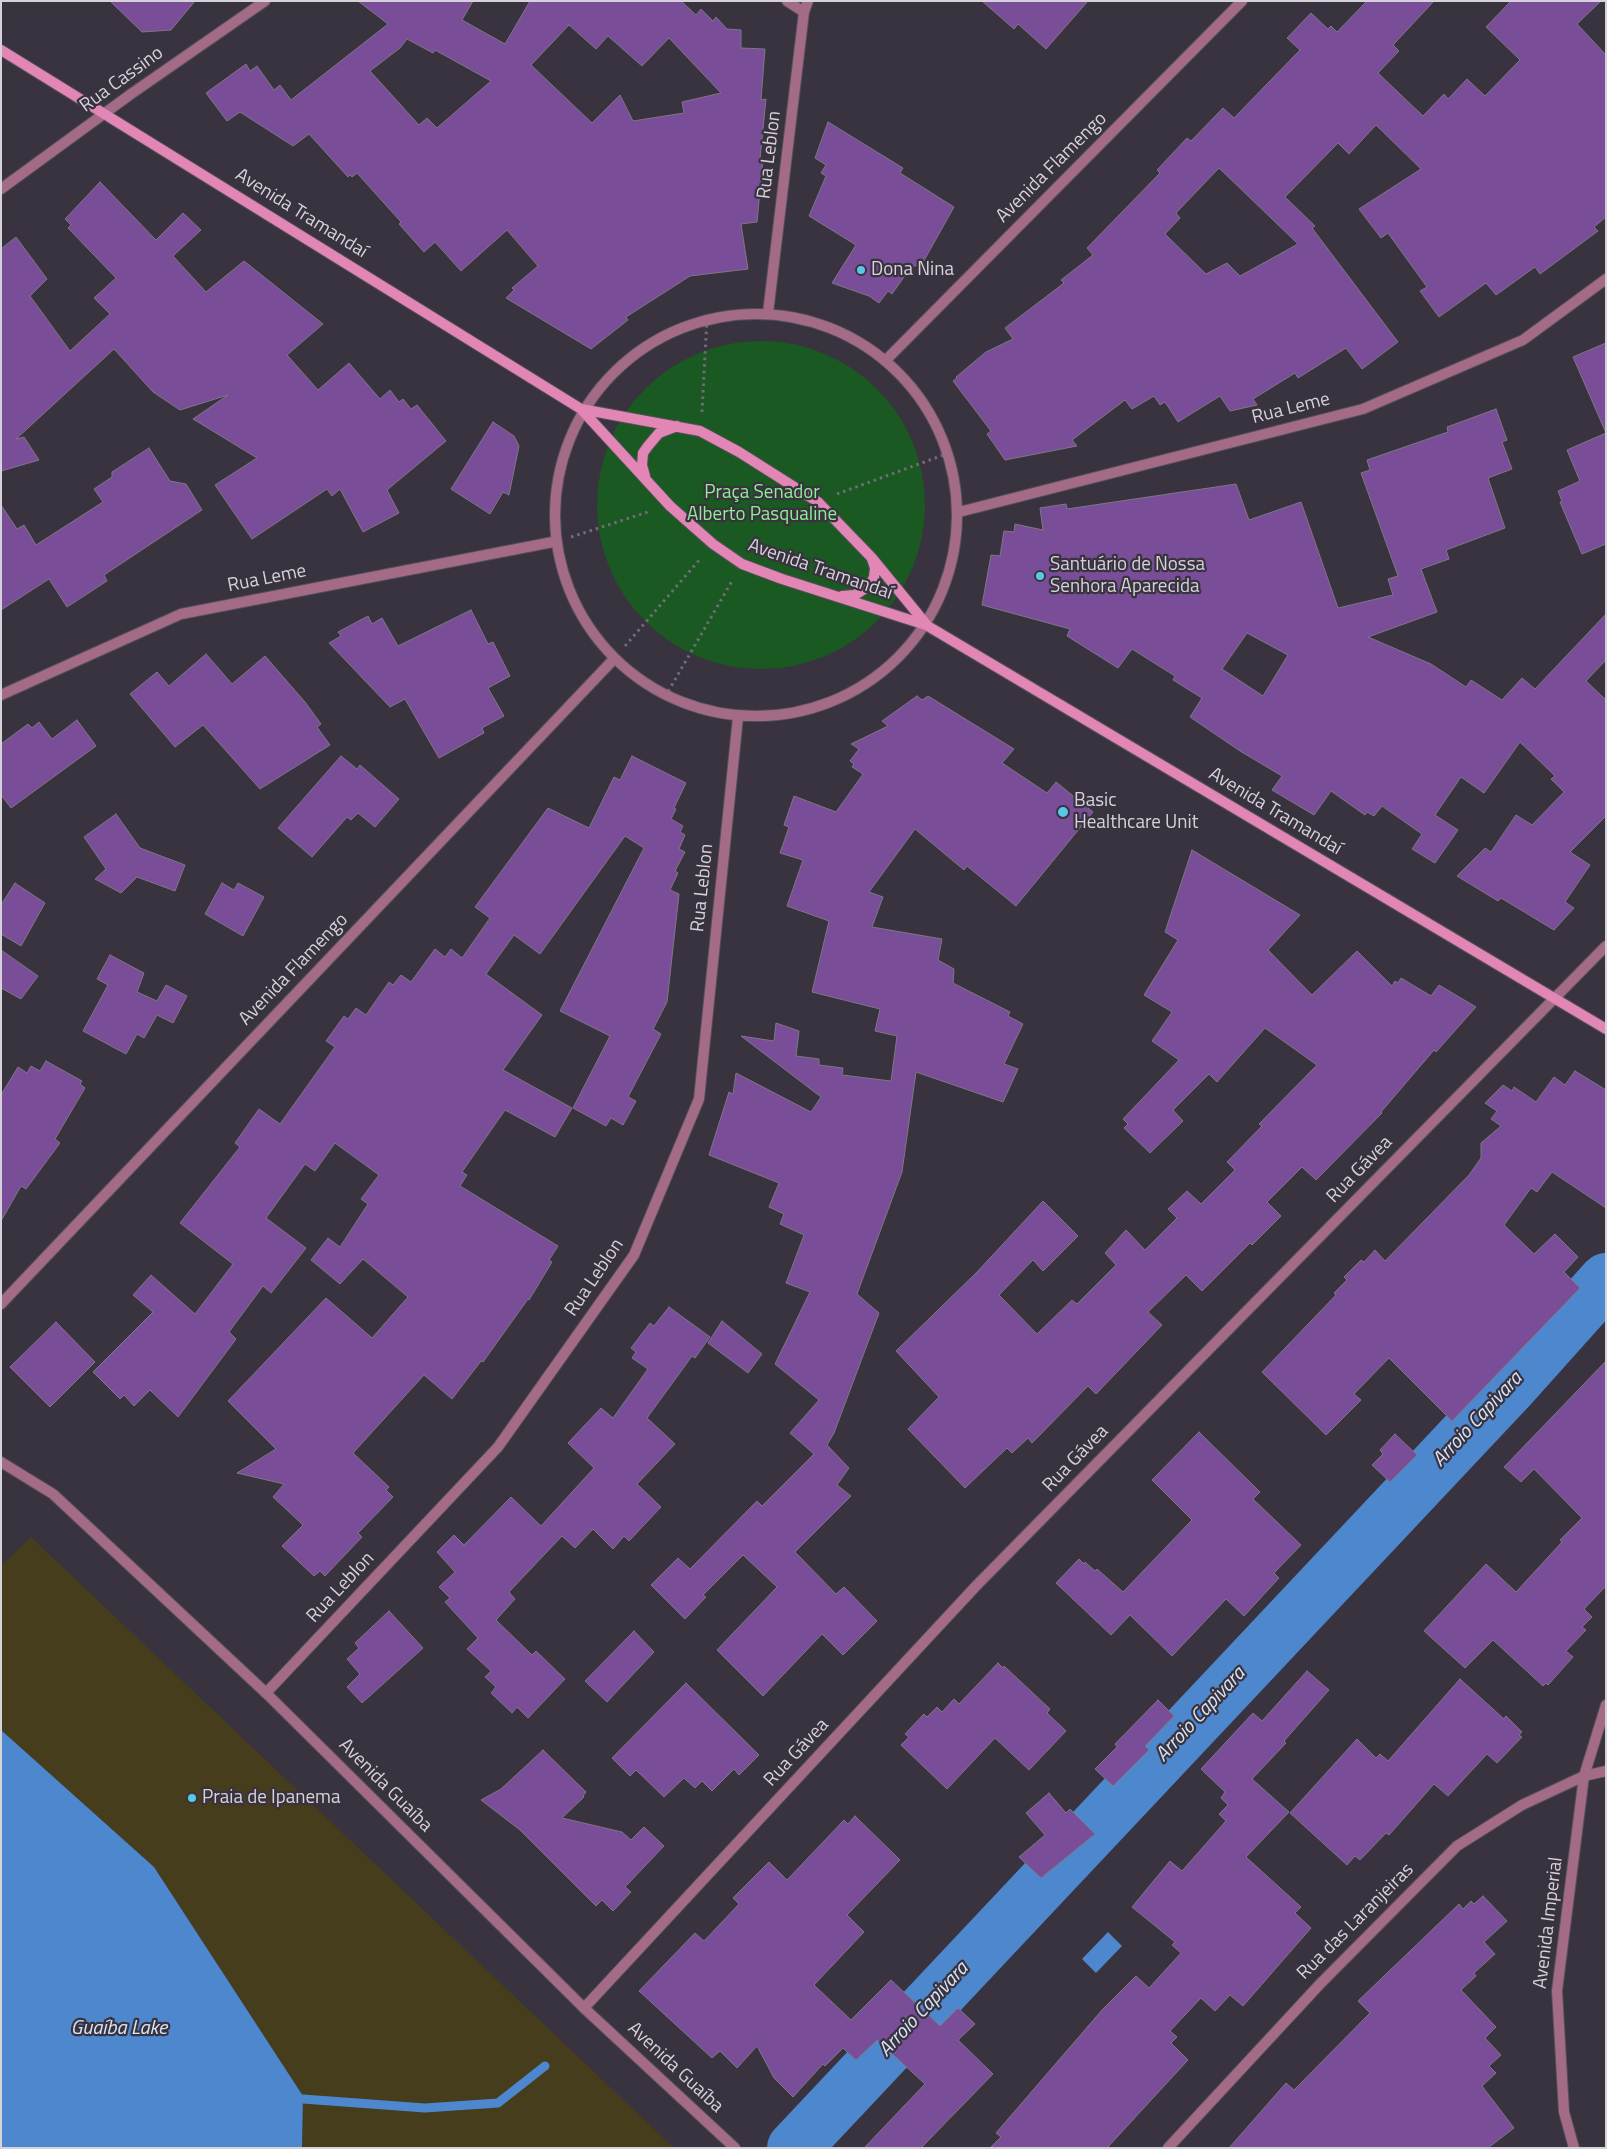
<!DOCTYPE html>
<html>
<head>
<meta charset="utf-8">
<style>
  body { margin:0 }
  #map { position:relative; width:1607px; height:2149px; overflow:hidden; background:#39333f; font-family:"Titillium Web",sans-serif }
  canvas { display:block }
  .frame { position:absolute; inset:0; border:2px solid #d6d2da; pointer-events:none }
</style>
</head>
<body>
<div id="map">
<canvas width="1607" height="2149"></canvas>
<div class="frame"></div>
</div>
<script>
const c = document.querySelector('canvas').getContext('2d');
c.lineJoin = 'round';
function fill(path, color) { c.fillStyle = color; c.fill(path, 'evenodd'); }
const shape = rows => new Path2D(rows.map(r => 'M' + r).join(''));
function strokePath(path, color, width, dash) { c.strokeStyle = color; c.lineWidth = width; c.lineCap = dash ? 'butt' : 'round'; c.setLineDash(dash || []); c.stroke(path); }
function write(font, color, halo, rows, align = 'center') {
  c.font = font + ' "Titillium Web",sans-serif'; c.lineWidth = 4.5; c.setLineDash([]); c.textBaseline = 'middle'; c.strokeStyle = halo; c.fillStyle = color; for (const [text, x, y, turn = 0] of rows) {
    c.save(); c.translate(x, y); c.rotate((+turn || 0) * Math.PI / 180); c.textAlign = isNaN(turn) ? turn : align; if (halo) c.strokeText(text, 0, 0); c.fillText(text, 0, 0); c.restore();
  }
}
const green = shape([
  '597 505a164 164 0 1 1 328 0a164 164 0 1 1-328 0Z'
]);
const sand = shape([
  [31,1537,674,2148,302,2148,303,2096,154,1867,1,1730,1,1562,3,1564]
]);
const water = shape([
  [1,1730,154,1867,303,2096,302,2148,1,2148],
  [1108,1932,1122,1946,1096,1973,1082,1959]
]);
const stream = shape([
  [303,2099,425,2108,498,2103,545,2066]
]);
const river = shape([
  [794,2148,1511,1386,1606,1280]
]);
const building = shape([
  [110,1,195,1,171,30,142,32,110,1],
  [358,1,473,1,462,20,505,44,530,1,681,1,696,15,701,9,713,21,716,17,727,29,741,30,741,48,765,49,761,100,766,99,760,159,763,159,757,222,741,224,748,269,690,276,626,317,628,320,591,349,506,298,514,290,512,288,538,266,507,230,461,271,435,242,424,252,399,224,401,222,357,173,352,177,350,175,348,177,309,134,293,146,240,112,227,121,206,93,246,64,250,71,257,66,274,90,280,85,291,100,388,24,358,1],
  [569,25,596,49,608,36,642,66,669,38,721,93,682,102,684,113,633,121,620,95,592,123,531,65,569,25],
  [407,39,433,53,435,50,491,81,437,128,427,118,419,125,370,71,400,48,407,39],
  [982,1,1088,1,1046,49,1018,24,1014,29,982,1],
  [1367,1,1434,1,1393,45,1399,51,1378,73,1423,116,1444,94,1448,99,1467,79,1485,96,1520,60,1486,27,1511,1,1601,1,1577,24,1606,55,1606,217,1594,227,1598,231,1540,274,1535,267,1496,295,1486,283,1439,317,1420,291,1427,287,1388,233,1381,238,1359,209,1421,169,1376,125,1349,154,1338,143,1285,197,1315,226,1312,228,1398,342,1362,369,1346,348,1298,378,1295,373,1253,399,1257,405,1230,411,1220,396,1178,422,1165,402,1160,405,1154,396,1132,409,1125,400,1072,440,1077,446,1005,460,987,434,991,431,953,381,957,378,956,377,986,352,1013,339,1005,328,1064,283,1061,280,1093,255,1087,248,1160,173,1157,170,1187,138,1191,141,1223,108,1234,118,1300,50,1287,38,1311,13,1328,29,1331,26,1337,32,1367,1],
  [1219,168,1298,244,1240,276,1227,263,1206,274,1165,234,1180,218,1176,213,1219,168],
  [828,122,903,168,900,173,954,207,922,264,911,267,892,294,888,291,879,303,869,296,832,283,856,245,809,216,826,176,821,173,826,165,815,158,828,122],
  [100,182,156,240,183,213,201,230,173,256,206,292,244,261,323,324,287,355,318,390,349,363,380,399,390,390,399,402,403,399,411,409,417,405,446,441,387,490,399,513,363,532,340,489,332,496,327,489,252,539,215,485,257,458,193,419,228,395,180,410,153,392,114,349,16,439,24,437,39,460,1,471,1,249,16,237,47,279,30,296,70,351,110,314,94,298,116,278,68,228,71,225,65,219,100,182],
  [1606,343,1606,433,1573,357,1606,343],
  [1496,409,1507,440,1502,442,1512,469,1488,478,1505,528,1446,550,1449,559,1421,569,1437,612,1368,637,1431,664,1466,687,1471,680,1502,700,1522,678,1535,689,1606,614,1606,660,1586,681,1606,700,1606,816,1570,852,1590,865,1565,902,1574,908,1554,930,1501,898,1498,901,1457,876,1485,848,1491,852,1516,815,1532,825,1564,792,1551,779,1555,776,1520,742,1484,793,1461,777,1435,815,1458,830,1435,863,1412,849,1422,834,1382,806,1374,816,1367,812,1365,815,1331,791,1314,815,1272,790,1282,776,1240,751,1190,717,1202,698,1173,680,1175,676,1132,649,1118,668,1067,636,1070,629,982,605,991,555,1000,556,1004,531,1014,532,1015,524,1043,530,1040,508,1066,504,1067,509,1236,484,1249,520,1301,502,1338,608,1393,595,1388,579,1398,576,1361,473,1370,470,1367,460,1448,432,1447,427,1496,409],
  [1247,633,1288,655,1263,696,1222,669,1247,633],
  [493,422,514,436,519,446,509,495,503,492,490,514,451,489,493,422],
  [1606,433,1606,544,1582,554,1560,502,1562,501,1558,491,1580,481,1567,450,1606,433],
  [149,448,170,481,186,484,202,510,104,575,107,581,67,607,49,579,1,610,1,505,17,529,24,525,36,545,103,502,94,489,112,477,112,472,149,448],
  [471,610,488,644,493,642,510,676,488,688,504,716,482,728,484,733,439,758,405,699,390,707,329,643,341,636,338,632,368,616,372,624,382,618,398,646,471,610],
  [206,654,232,684,265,656,305,702,321,724,317,727,330,745,260,789,203,725,175,747,130,694,157,672,169,686,206,654],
  [917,696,922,700,928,696,1014,749,1002,763,1047,793,1056,782,1093,812,1016,906,967,866,964,870,915,829,869,892,883,897,872,927,942,939,938,960,954,969,953,983,1010,1012,1008,1016,1023,1024,1004,1064,1018,1069,1003,1102,916,1072,902,1172,857,1294,879,1313,834,1433,827,1445,849,1468,837,1485,851,1496,795,1552,836,1594,844,1587,877,1621,843,1655,822,1634,763,1696,717,1650,777,1587,743,1555,703,1595,706,1597,685,1619,651,1585,678,1558,690,1569,757,1501,762,1506,814,1454,790,1433,819,1400,775,1364,810,1292,786,1283,804,1235,780,1224,784,1214,769,1207,779,1183,709,1155,729,1092,733,1094,736,1073,811,1112,821,1097,741,1036,774,1041,776,1023,799,1031,796,1056,819,1059,819,1065,843,1068,842,1075,891,1081,897,1036,875,1031,880,1009,812,992,829,921,787,906,803,860,780,853,789,827,784,825,794,796,836,812,863,774,852,767,854,764,850,761,859,749,851,744,888,726,882,721,917,696],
  [77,720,96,746,11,808,1,795,1,744,28,724,32,728,39,722,52,739,77,720],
  [341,756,357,769,360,765,399,799,375,827,358,813,351,820,347,817,312,857,278,828,341,756],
  [632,756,686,783,674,808,676,809,671,819,683,826,680,832,685,835,679,849,685,852,675,871,678,873,670,890,679,894,667,1002,653,1029,661,1034,628,1097,636,1101,623,1125,611,1118,606,1126,573,1108,610,1036,560,1011,644,848,625,836,540,954,514,935,486,974,542,1015,503,1070,572,1108,555,1137,505,1110,462,1172,467,1175,460,1186,558,1246,549,1260,552,1262,529,1300,528,1299,483,1362,481,1361,452,1399,424,1375,353,1453,389,1487,386,1490,393,1497,358,1533,362,1537,325,1576,320,1571,314,1576,282,1546,303,1525,273,1497,284,1484,237,1473,276,1449,228,1401,326,1298,372,1338,408,1297,363,1259,340,1284,311,1260,328,1238,340,1247,368,1204,361,1199,379,1175,335,1143,315,1171,305,1164,266,1218,306,1248,271,1293,263,1286,229,1332,236,1339,178,1417,150,1390,134,1406,124,1395,120,1399,93,1372,153,1312,133,1295,151,1275,195,1314,233,1264,180,1223,240,1147,235,1143,259,1109,280,1124,335,1047,326,1041,344,1016,348,1019,356,1008,366,1015,389,982,393,985,401,975,411,982,435,949,445,957,451,949,462,958,490,918,475,907,548,808,589,828,614,777,620,780,632,756],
  [116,814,140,848,185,865,175,891,137,877,121,893,95,879,106,869,84,837,116,814],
  [1192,850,1300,915,1268,950,1312,995,1357,951,1392,986,1395,981,1398,983,1401,978,1431,996,1439,985,1476,1007,1436,1052,1434,1050,1381,1112,1382,1113,1316,1180,1302,1167,1267,1202,1281,1216,1252,1245,1250,1243,1202,1291,1186,1275,1148,1312,1162,1325,1096,1394,1088,1386,1032,1443,1028,1438,1012,1453,1007,1448,965,1488,908,1429,939,1397,896,1351,977,1272,1043,1201,1078,1236,1043,1271,1033,1260,999,1295,1037,1334,1072,1300,1077,1304,1116,1265,1105,1253,1126,1230,1145,1250,1177,1218,1168,1209,1187,1191,1201,1204,1235,1170,1227,1162,1262,1126,1259,1124,1317,1065,1265,1028,1217,1082,1209,1074,1173,1110,1183,1121,1150,1153,1124,1128,1128,1124,1123,1119,1179,1060,1152,1041,1172,1012,1144,995,1178,940,1165,932,1192,850],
  [15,883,45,903,21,946,1,934,1,905,15,883],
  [222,883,234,890,238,883,264,897,243,936,205,914,222,883],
  [1,950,38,976,21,999,1,988,1,950],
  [110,955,144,973,137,992,157,1001,166,985,187,996,173,1023,157,1015,144,1038,137,1034,126,1054,83,1031,108,985,97,979,110,955],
  [46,1061,82,1081,80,1084,85,1088,55,1139,60,1143,26,1189,21,1186,1,1221,1,1095,18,1067,27,1073,31,1066,40,1071,46,1061],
  [1575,1071,1606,1090,1606,1208,1552,1172,1537,1192,1531,1188,1504,1225,1534,1254,1555,1234,1578,1257,1564,1272,1580,1288,1452,1421,1389,1358,1354,1394,1361,1400,1326,1435,1262,1372,1336,1295,1334,1293,1347,1280,1344,1277,1361,1260,1364,1262,1375,1250,1385,1261,1469,1175,1481,1158,1481,1143,1501,1126,1491,1119,1497,1111,1485,1103,1503,1085,1512,1091,1514,1087,1536,1102,1554,1077,1565,1085,1575,1071],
  [669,1307,710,1337,695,1358,692,1356,647,1418,675,1444,637,1484,661,1507,629,1541,624,1536,613,1549,593,1529,575,1548,562,1536,509,1592,515,1599,496,1620,532,1655,536,1651,565,1679,528,1718,517,1707,512,1713,491,1693,496,1687,485,1677,491,1671,467,1649,478,1638,445,1602,450,1598,439,1587,455,1572,437,1552,454,1535,464,1545,511,1497,541,1526,594,1468,568,1443,601,1408,613,1418,648,1369,632,1358,636,1352,631,1348,650,1323,654,1326,669,1307],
  [722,1321,762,1354,748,1373,708,1343,722,1321],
  [56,1322,95,1362,50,1407,10,1367,56,1322],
  [1606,1361,1606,1586,1584,1609,1592,1617,1582,1627,1586,1630,1566,1651,1573,1657,1548,1685,1546,1683,1543,1686,1493,1640,1465,1668,1424,1631,1486,1564,1516,1592,1562,1542,1560,1540,1582,1518,1534,1469,1521,1482,1504,1467,1606,1361],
  [1199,1432,1260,1492,1253,1499,1301,1545,1274,1573,1279,1578,1244,1616,1226,1599,1172,1656,1130,1615,1111,1635,1056,1583,1079,1559,1084,1564,1085,1562,1095,1571,1097,1569,1123,1592,1192,1520,1152,1480,1199,1432],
  [1395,1434,1417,1455,1390,1482,1372,1465,1383,1454,1380,1450,1395,1434],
  [389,1611,423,1648,362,1703,347,1687,360,1674,347,1659,359,1648,355,1643,389,1611],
  [634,1631,654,1652,607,1702,585,1681,634,1631],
  [998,1663,1003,1668,1004,1666,1050,1709,1047,1713,1066,1731,1029,1770,995,1738,947,1789,901,1745,909,1737,905,1734,924,1714,927,1717,937,1707,942,1712,954,1699,959,1704,998,1663],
  [1307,1671,1329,1690,1284,1741,1286,1743,1252,1779,1289,1812,1246,1857,1301,1907,1295,1913,1311,1928,1243,2006,1230,1995,1215,2011,1201,1998,1170,2031,1177,2037,1171,2043,1188,2060,1107,2148,990,2148,1001,2137,996,2133,1102,2010,1136,1976,1149,1988,1181,1953,1172,1945,1175,1942,1132,1907,1170,1861,1182,1871,1226,1821,1219,1814,1228,1805,1221,1798,1225,1792,1201,1769,1253,1713,1262,1721,1307,1671],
  [1460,1679,1504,1719,1506,1716,1522,1732,1519,1735,1522,1737,1497,1763,1487,1754,1448,1796,1434,1784,1389,1835,1386,1833,1360,1860,1355,1856,1347,1865,1290,1813,1357,1739,1376,1758,1380,1754,1388,1761,1460,1679],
  [686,1683,759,1755,739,1775,734,1769,712,1791,702,1781,695,1788,684,1778,664,1797,636,1770,630,1776,612,1758,686,1683],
  [1158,1700,1174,1716,1145,1746,1149,1750,1113,1786,1095,1769,1117,1747,1115,1744,1158,1700],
  [543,1750,586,1792,583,1796,584,1797,562,1818,622,1832,631,1840,644,1827,664,1846,625,1887,631,1892,613,1911,602,1900,596,1906,520,1830,481,1800,501,1789,543,1750],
  [1049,1793,1066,1813,1070,1809,1095,1834,1041,1878,1019,1857,1045,1835,1026,1813,1049,1793],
  [855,1816,900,1860,847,1915,864,1932,814,1985,851,2020,891,1980,940,2026,958,2008,975,2024,958,2040,993,2074,921,2148,864,2148,925,2084,877,2040,856,2060,843,2048,825,2066,823,2064,793,2097,774,2078,757,2046,737,2068,720,2051,712,2058,639,1991,695,1933,704,1941,739,1904,733,1898,769,1862,787,1880,844,1820,848,1824,855,1816],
  [1483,1896,1507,1921,1484,1942,1495,1954,1474,1973,1476,1976,1461,1990,1496,2027,1485,2038,1501,2055,1489,2066,1496,2073,1482,2086,1514,2128,1488,2148,1229,2148,1286,2083,1294,2090,1370,2013,1358,2001,1459,1904,1463,1909,1471,1901,1474,1904,1483,1896]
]);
const path = shape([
  [702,412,707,318],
  [837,494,949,453],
  [571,537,648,512],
  [625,646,701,558],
  [665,697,732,581]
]);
const minor = shape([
  [787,1,804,12],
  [1,189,131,94,265,1],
  [768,313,804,12,808,1],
  '555 515a201 201 0 1 1 402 0a201 201 0 1 1-402 0Z',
  [886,360,1242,1],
  [959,512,1363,409,1523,340,1606,279],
  [1,695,181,614,553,542],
  [1,1304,613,660],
  [266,1693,498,1447,634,1255,699,1099,738,717],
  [584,2008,976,1586,1606,946],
  [1168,2148,1320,1984,1457,1846,1522,1805,1584,1776,1606,1771],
  [1574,2148,1564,2112,1557,1991,1584,1776,1606,1705]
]);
const tertiary = shape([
  [1,1462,53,1494,266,1693,584,2008,735,2148]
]);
const secondary = shape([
  [1,50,581,409,670,506,713,544,742,564,782,579,926,625,1606,1029],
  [581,409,700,431,739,452,818,502,872,558,926,624],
  [645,476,642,465,643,453,648,446,659,433,677,426],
  [842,596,855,595,870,585,874,577,875,568,872,559]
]);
const markers = [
  [861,270,5,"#5ac8e5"],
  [1040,576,5,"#5ac8e5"],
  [1063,812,6,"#5ac8e5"],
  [192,1798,5,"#5ac8e5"]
];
const streetNames = [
  ["Rua Cassino",122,80,-36],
  ["Rua Leblon",770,155,-83],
  ["Avenida Flamengo",1052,168,-45],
  ["Avenida Tramandaí",301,214,32],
  ["Rua Leme",1291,409,-14],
  ["Avenida Tramandaí",820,570,19],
  ["Rua Leme",267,579,-11],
  ["Avenida Tramandaí",1275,812,31],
  ["Rua Leblon",703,888,-84],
  ["Avenida Flamengo",294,970,-46],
  ["Rua Gávea",1360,1170,-46],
  ["Rua Leblon",595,1278,-56],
  ["Rua Gávea",1076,1459,-46],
  ["Rua Leblon",341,1588,-47],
  ["Rua Gávea",797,1753,-47],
  ["Avenida Guaíba",385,1786,45],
  ["Rua das Laranjeiras",1356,1922,-45],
  ["Avenida Imperial",1549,1923,-83],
  ["Avenida Guaíba",675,2068,43]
];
const poiNames = [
  ["Dona Nina",871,270],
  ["Santuário de Nossa",1050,565],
  ["Senhora Aparecida",1050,587],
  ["Basic",1074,801],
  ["Healthcare Unit",1074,823],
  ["Praia de Ipanema",202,1798]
];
const parkNames = [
  ["Praça Senador",762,493],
  ["Alberto Pasqualine",762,515]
];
const waterNames = [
  ["Arroio Capivara",1478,1420,-47],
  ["Arroio Capivara",1201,1715,-47],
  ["Arroio Capivara",924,2010,-47],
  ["Guaíba Lake",119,2029]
];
fill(green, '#1a5921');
fill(sand, '#463d1d');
fill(water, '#4d87cd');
strokePath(stream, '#4d87cd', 9);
strokePath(river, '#4d87cd', 54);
fill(building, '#794d97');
strokePath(building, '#7e7785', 1);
strokePath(minor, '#55505b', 12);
strokePath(tertiary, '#55505b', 12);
strokePath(secondary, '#55505b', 12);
strokePath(path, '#716c77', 3, [2.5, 4]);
strokePath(minor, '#a46b87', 10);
strokePath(tertiary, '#a46b87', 10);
strokePath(secondary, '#e286b5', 10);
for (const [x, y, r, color] of markers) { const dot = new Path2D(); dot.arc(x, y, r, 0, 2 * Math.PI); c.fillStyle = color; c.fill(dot); strokePath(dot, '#39333f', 2); }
write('19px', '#d6d2da', '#39333f', streetNames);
write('19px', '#d6d2da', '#39333f', poiNames, 'left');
write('19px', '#8fee93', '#39333f', parkNames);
write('italic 20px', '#d6e5f8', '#39333f', waterNames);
</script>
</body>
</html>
